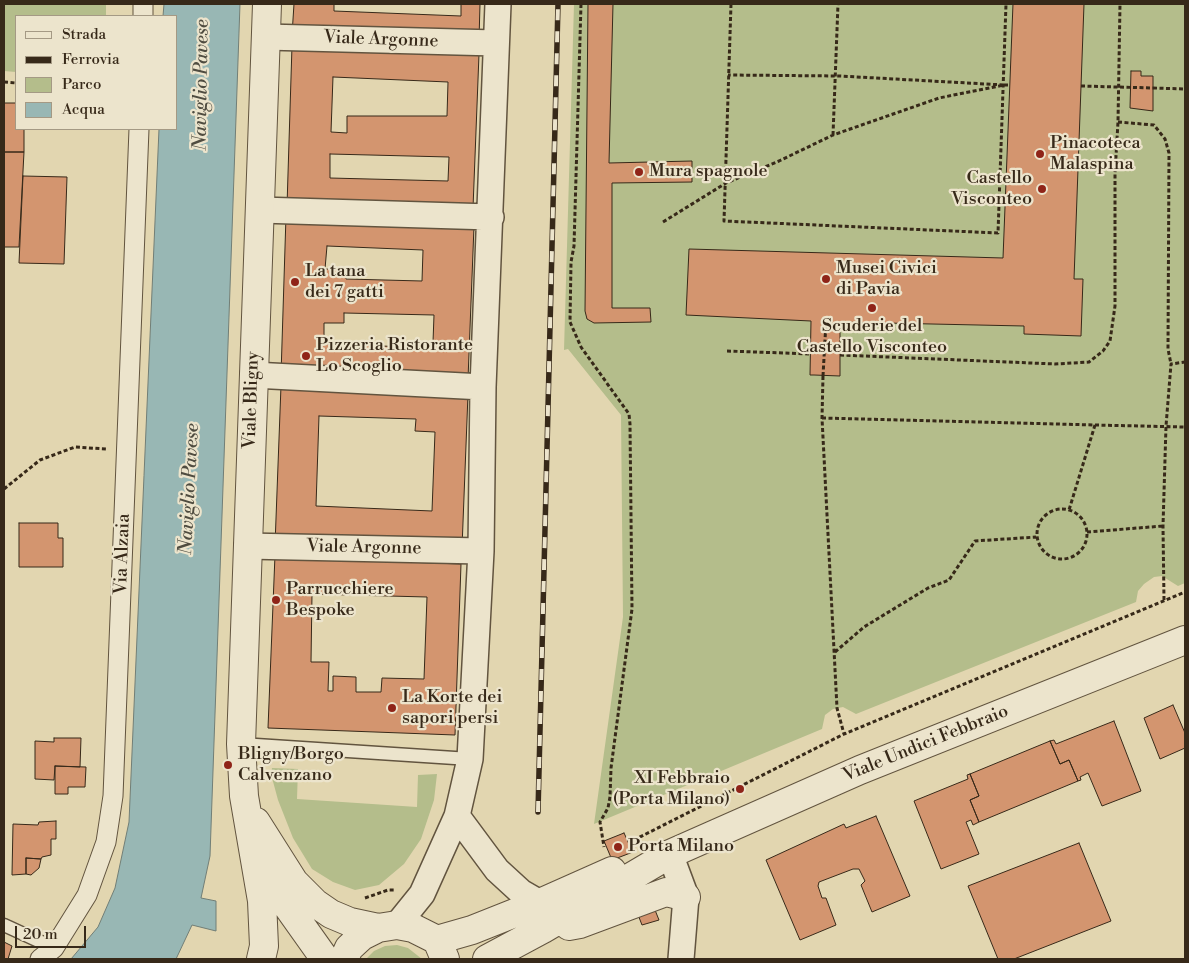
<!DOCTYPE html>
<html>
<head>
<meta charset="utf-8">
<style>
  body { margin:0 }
  #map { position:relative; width:1189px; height:963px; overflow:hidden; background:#e2d6b0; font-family:"Libre Bodoni",serif }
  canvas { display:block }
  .frame { position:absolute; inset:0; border:5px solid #372919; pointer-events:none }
  .legend { position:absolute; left:15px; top:15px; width:162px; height:115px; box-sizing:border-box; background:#ece4cc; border:1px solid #a49984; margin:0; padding:6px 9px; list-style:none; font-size:15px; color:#372919 }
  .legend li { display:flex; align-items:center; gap:10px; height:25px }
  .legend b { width:25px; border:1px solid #a49984 }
  .scale { position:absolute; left:15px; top:926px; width:71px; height:22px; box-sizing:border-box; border:2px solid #372919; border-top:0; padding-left:6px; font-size:15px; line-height:18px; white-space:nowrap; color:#372919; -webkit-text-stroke:4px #ece4cc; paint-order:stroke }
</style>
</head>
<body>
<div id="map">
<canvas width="1189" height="963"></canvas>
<div class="frame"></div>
<ul class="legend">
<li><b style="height:6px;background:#ece4cc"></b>Strada</li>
<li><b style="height:6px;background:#372919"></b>Ferrovia</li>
<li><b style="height:14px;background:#b4bd8b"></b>Parco</li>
<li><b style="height:14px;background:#98b7b4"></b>Acqua</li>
</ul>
<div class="scale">20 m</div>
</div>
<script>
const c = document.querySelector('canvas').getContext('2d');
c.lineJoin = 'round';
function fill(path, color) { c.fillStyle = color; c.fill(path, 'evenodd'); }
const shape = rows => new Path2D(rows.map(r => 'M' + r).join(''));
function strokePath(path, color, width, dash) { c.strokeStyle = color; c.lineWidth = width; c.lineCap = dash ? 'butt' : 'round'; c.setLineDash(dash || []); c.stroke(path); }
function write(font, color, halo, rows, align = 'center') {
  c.font = font + ' "Libre Bodoni",serif'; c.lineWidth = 4.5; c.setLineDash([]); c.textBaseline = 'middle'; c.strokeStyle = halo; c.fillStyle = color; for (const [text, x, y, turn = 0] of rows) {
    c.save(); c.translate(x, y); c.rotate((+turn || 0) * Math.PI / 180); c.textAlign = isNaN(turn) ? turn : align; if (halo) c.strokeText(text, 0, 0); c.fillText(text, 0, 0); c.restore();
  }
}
const green = shape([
  [4,4,106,4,106,16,16,16,16,72,4,71],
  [574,4,1185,4,1185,583,1178,586,1162,576,1154,577,1144,584,1138,591,1136,602,856,714,843,707,833,709,825,715,822,729,594,824,623,617,621,415,568,349,564,350],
  [272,768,298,769,297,799,417,807,418,775,437,774,434,800,421,839,404,864,379,885,355,890,333,882,312,869,293,838,278,800,271,774],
  [397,945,408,948,422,959,366,959,374,951,385,946]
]);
const water = shape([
  [164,4,240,4,210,856,201,898,216,901,216,931,192,925,176,959,71,959,98,927,115,888,129,822,159,129,176,129,176,16,163,16,164,4]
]);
const building = shape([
  [294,4,334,4,334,11,461,16,461,4,480,4,479,40,292,35,294,4],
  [588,4,613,4,609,163,692,161,692,182,612,183,612,308,650,308,651,322,594,323,587,319,585,311,588,4],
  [1013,4,1084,4,1074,279,1083,279,1081,336,1024,334,1024,326,840,322,840,376,814,375,810,375,811,321,686,315,689,249,1003,258,1013,4],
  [292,46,479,54,473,208,287,206,292,46],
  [333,77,448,82,447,116,347,116,347,133,331,132,333,77],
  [330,154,449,157,448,181,330,178,330,154],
  [1131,71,1141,71,1141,76,1153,76,1153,111,1130,108,1131,71],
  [4,103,16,103,16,129,24,129,24,152,4,152,4,103],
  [4,152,24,152,19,247,4,247,4,152],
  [23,176,67,177,64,264,19,263,23,176],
  [286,216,474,226,468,379,281,375,286,216],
  [327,246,423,250,422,281,346,279,346,269,325,269,327,246],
  [344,313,434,315,433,342,410,341,410,347,324,344,324,323,344,323,344,313],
  [281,386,297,386,297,390,468,394,462,548,275,545,281,386],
  [319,416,416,419,415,431,435,432,432,511,316,506,319,416],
  [19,523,58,523,58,538,63,538,63,567,19,567,19,523],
  [275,555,293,558,461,564,455,735,268,728,275,555],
  [312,594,427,597,424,679,382,678,381,692,356,692,356,677,333,676,333,691,328,691,329,662,311,662,312,594],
  [1173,705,1185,733,1185,748,1160,759,1144,718,1173,705],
  [1114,721,1141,791,1102,806,1088,773,1080,777,1081,780,1078,781,1069,760,1060,764,1050,741,1054,740,1056,744,1114,721],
  [54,738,81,738,80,767,55,766,54,780,35,779,35,741,54,742,54,738],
  [1050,741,1060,764,1069,760,1078,781,979,822,970,800,979,796,970,774,1050,741],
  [55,766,86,767,85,787,68,787,68,794,55,794,55,766],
  [970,774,979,796,970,800,979,822,973,825,971,820,966,822,979,854,941,869,914,801,968,779,967,775,970,774],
  [876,816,910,896,872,912,861,885,865,881,859,869,853,869,819,882,818,886,822,898,826,898,836,925,800,940,766,860,844,824,846,828,876,816],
  [56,821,56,839,51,839,51,855,42,857,41,859,26,858,26,874,12,875,13,824,38,825,39,822,56,821],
  [624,833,633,852,612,860,604,841,624,833],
  [1079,843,1111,921,1014,959,998,959,968,886,1079,843],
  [26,858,41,859,39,868,31,875,26,874,26,858],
  [651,900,659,920,642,925,635,907,651,900],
  [4,942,12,946,8,959,4,959,4,942]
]);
const path = shape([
  [581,4,574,246,571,262,570,322,581,347,629,414,630,424,632,609,611,768,610,797,608,808,600,822,604,847],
  [731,4,724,221,998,233,1006,4],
  [4,82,16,83],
  [1004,85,1010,85],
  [1153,88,1185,89],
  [1118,122,1154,125,1165,139,1169,153,1168,349,1171,364],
  [833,135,838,4],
  [663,222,726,183,779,161,833,135,939,98,1004,85,840,76,728,75],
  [727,351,811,354],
  [840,355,1055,364,1089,362,1103,351,1110,341,1115,306,1115,173,1118,122,1120,4],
  [823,376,822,418,837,708,844,734],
  [822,418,1095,425,1069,510],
  [1095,425,1185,427],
  [4,489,40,460,75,447,106,449],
  '1037 534a25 25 0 1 1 50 0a25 25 0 1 1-50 0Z',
  [1087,532,1163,526],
  [1164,600,1163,526,1166,426,1171,364,1185,362],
  [835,652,864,627,928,588,949,580,975,541,1036,537],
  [628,843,844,734,1185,592],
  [365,898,388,890,394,890]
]);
const service = shape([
  [241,744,470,759],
  [4,925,54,948]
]);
const pedestrian = shape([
  [143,16,143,4],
  [40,959,54,948,87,895,106,842,113,796,139,129]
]);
const minor = shape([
  [266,37,496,43],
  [260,210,491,217],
  [253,375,483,387],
  [247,546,481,551],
  [457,816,497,870,521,892,540,903],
  [670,854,686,897,681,959],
  [397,925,422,894,457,816,470,759,481,551,483,387,498,4]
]);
const tertiary = shape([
  [256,822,294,882,315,903,331,914,350,922,378,928],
  [261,869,325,959],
  [569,926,580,924,666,892,686,897],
  [437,940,472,930,540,903,612,871],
  [261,959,264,946,262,901,244,796,241,744,267,4],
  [344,959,349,948,362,936,378,928,397,925,413,928,437,940,445,959],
  [487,959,543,929,670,854,860,770,1185,640]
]);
const rail = shape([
  [538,812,558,4]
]);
const pathBridge = shape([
  [1081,86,1153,88],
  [823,376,826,322]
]);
const markers = [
  [1040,154,5,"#8f2418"],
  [639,172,5,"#8f2418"],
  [1042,189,5,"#8f2418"],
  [826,279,5,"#8f2418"],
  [295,282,5,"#8f2418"],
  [872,308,5,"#8f2418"],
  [306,356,5,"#8f2418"],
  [276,600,5,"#8f2418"],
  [392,708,5,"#8f2418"],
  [228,765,5,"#8f2418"],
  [740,789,5,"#8f2418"],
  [618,847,5,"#8f2418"]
];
const streetNames = [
  ["Viale Argonne",381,40,2],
  ["Viale Bligny",252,400,-88],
  ["Viale Argonne",364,548,1],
  ["Via Alzaia",123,554,-88],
  ["Viale Undici Febbraio",926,744,-22]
];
const poiNames = [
  ["Pinacoteca",1050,144],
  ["Malaspina",1050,165],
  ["Mura spagnole",649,172],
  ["Castello",1032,179,"right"],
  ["Visconteo",1032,200,"right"],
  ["Musei Civici",836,269],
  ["di Pavia",836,290],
  ["La tana",305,272],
  ["dei 7 gatti",305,293],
  ["Scuderie del",872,327,"center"],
  ["Castello Visconteo",872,348,"center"],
  ["Pizzeria Ristorante",316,346],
  ["Lo Scoglio",316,367],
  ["Parrucchiere",286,590],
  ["Bespoke",286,611],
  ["La Korte dei",402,698],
  ["sapori persi",402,719],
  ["Bligny/Borgo",238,755],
  ["Calvenzano",238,776],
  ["XI Febbraio",730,779,"right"],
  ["(Porta Milano)",730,800,"right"],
  ["Porta Milano",628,847]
];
const waterNames = [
  ["Naviglio Pavese",202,85,-89],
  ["Naviglio Pavese",190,489,-87]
];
fill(green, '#b4bd8b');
fill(water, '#98b7b4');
strokePath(water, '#717e76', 1);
fill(building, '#d3956f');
strokePath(building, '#372919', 1);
strokePath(service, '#62543f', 15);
strokePath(pedestrian, '#62543f', 21);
strokePath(minor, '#62543f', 28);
strokePath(tertiary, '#62543f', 30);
strokePath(path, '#372919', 3, [4, 2.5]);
strokePath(service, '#ece4cc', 12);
strokePath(pedestrian, '#ece4cc', 19);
strokePath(minor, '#ece4cc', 25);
strokePath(tertiary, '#ece4cc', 28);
strokePath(rail, '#372919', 5.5);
strokePath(rail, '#ece4cc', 4, [11]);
strokePath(pathBridge, '#372919', 3, [4, 2.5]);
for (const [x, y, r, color] of markers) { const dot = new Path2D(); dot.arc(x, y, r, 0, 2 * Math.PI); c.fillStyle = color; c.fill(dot); strokePath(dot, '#ece4cc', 2); }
write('18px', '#372919', '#ece4cc', streetNames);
write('18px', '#372919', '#ece4cc', poiNames, 'left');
write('italic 19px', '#4f4c40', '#ece4cc', waterNames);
</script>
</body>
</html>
